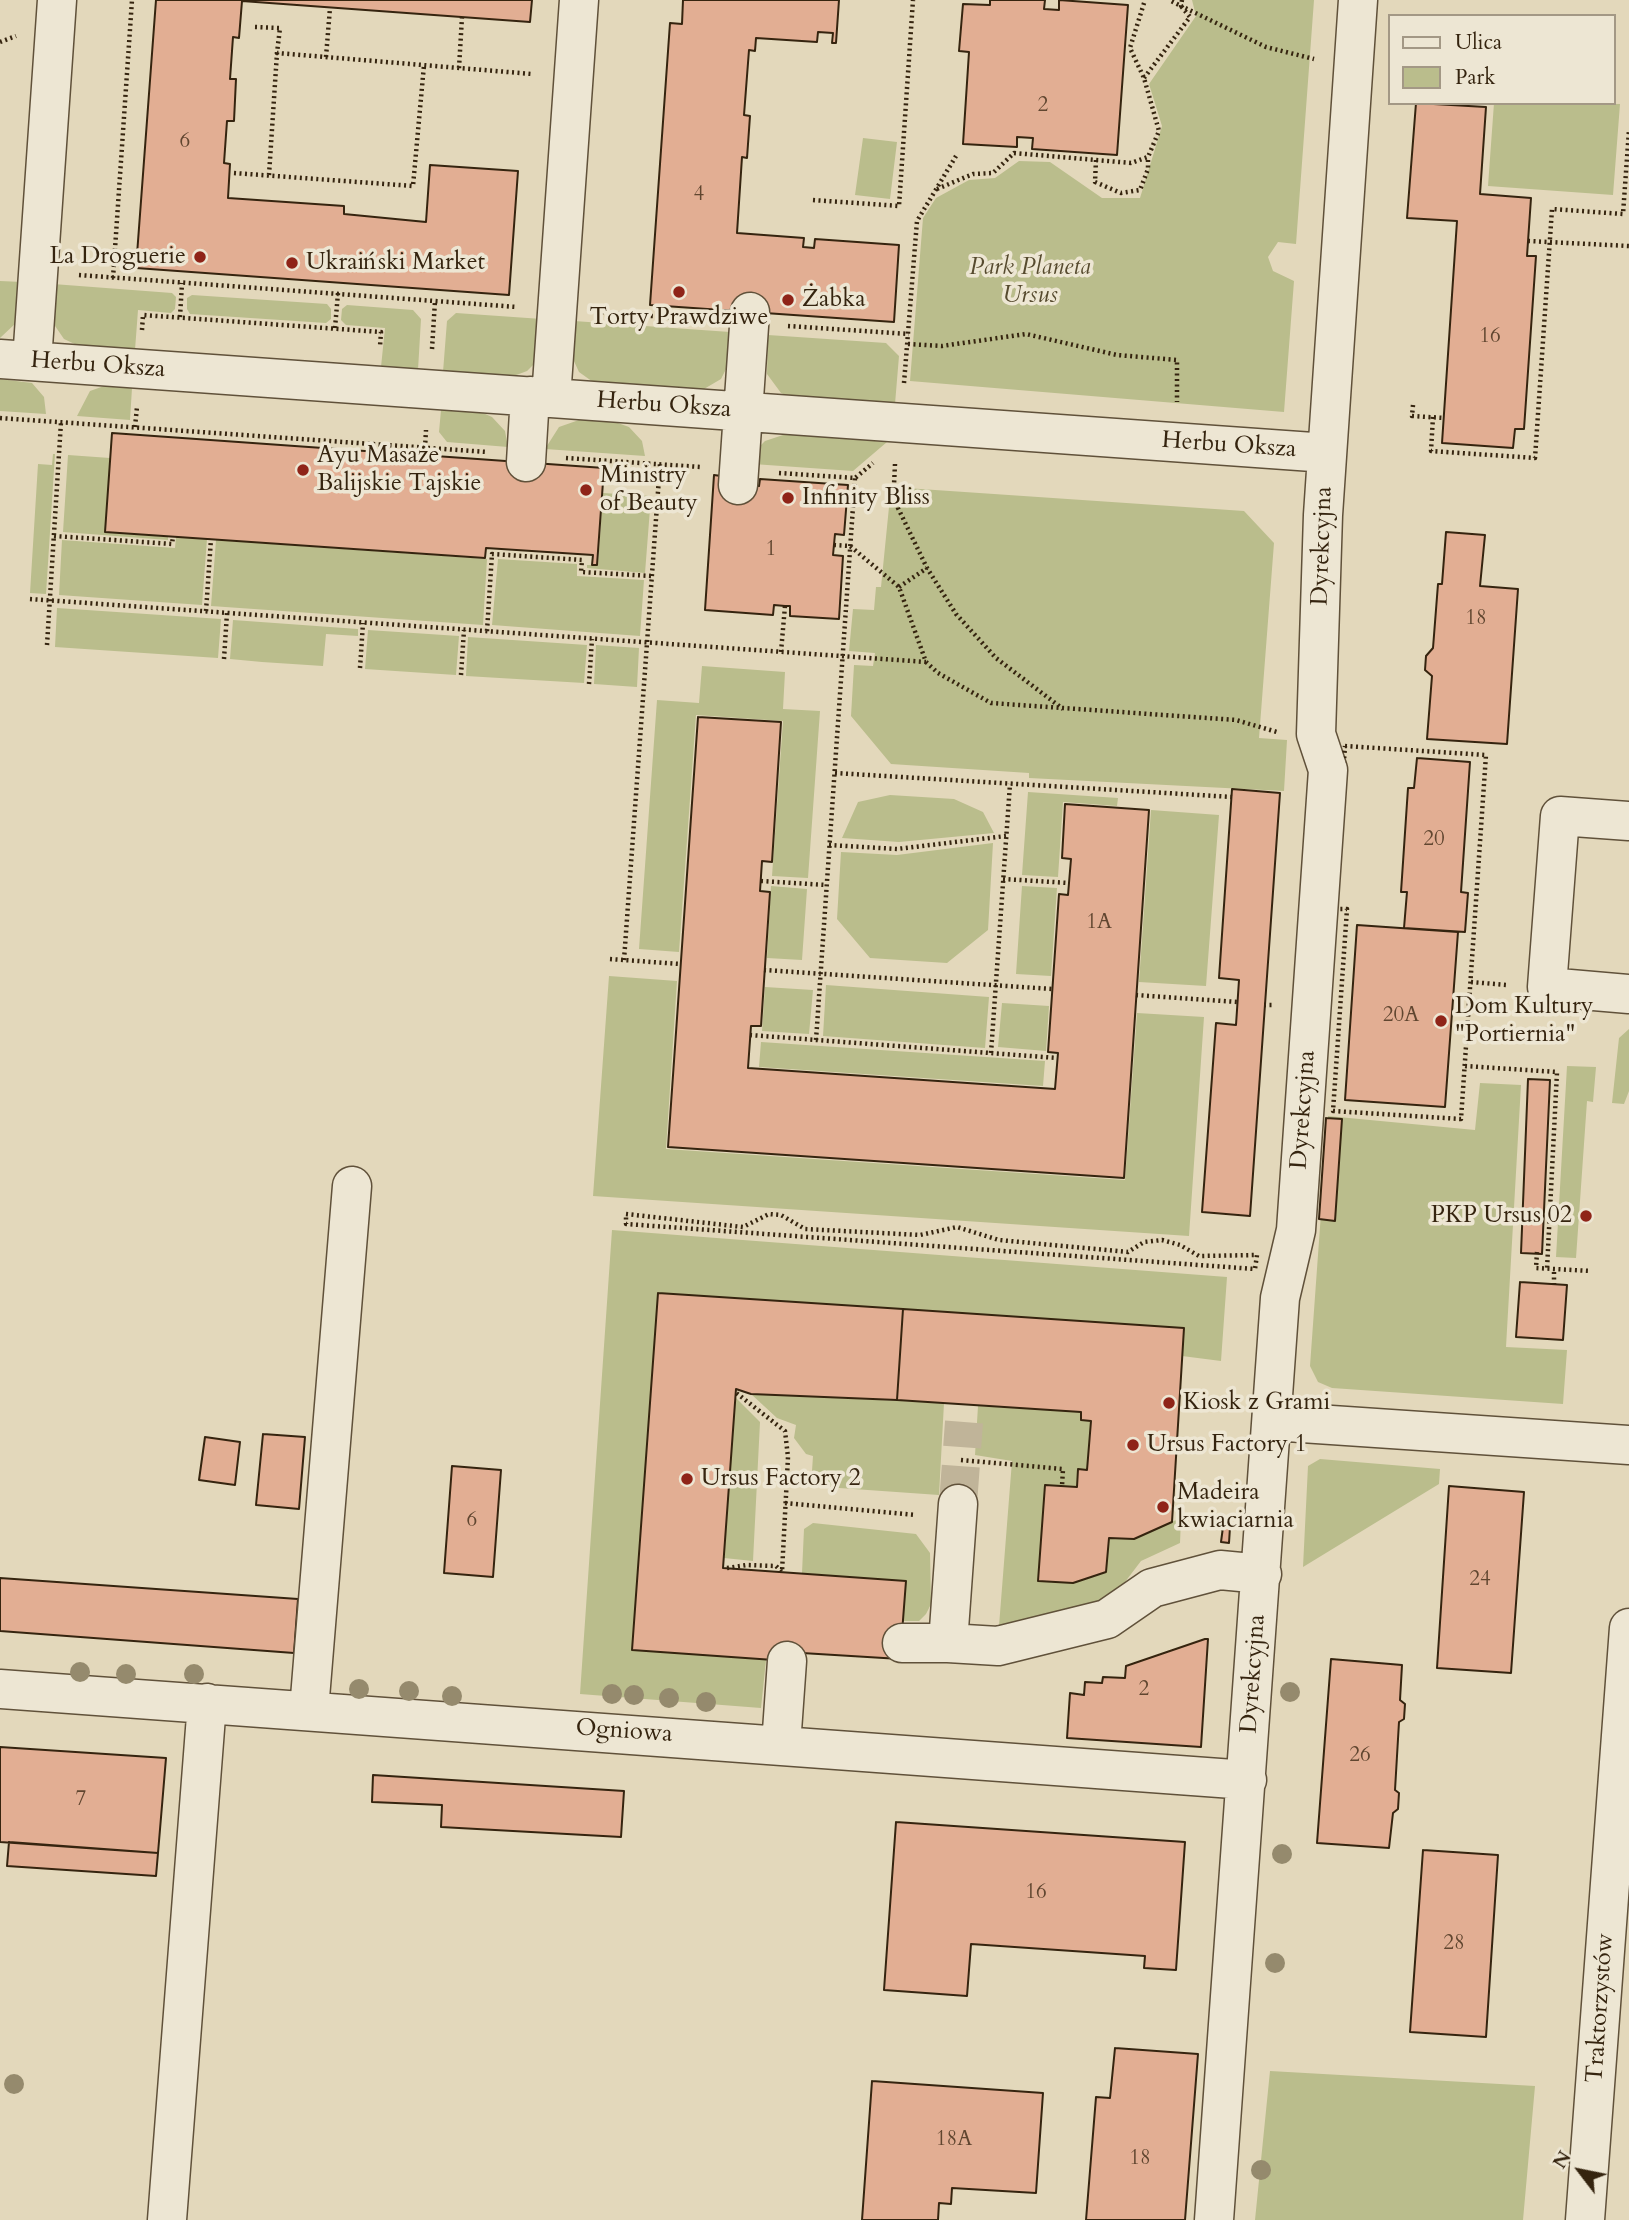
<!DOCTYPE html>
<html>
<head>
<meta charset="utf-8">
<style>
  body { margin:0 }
  #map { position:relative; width:1629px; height:2220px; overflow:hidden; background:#e3d8bb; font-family:Cardo,serif }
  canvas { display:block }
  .legend { position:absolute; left:1388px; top:14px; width:228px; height:91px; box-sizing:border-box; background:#ede6d3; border:2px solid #a39885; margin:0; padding:9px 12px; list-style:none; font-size:21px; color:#35240f }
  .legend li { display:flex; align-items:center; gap:14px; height:35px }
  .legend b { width:35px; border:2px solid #a39885 }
  .north { position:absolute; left:1545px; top:2136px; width:70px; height:70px; -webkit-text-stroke:5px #ede6d3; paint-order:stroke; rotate:302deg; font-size:19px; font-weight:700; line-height:28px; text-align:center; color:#35240f }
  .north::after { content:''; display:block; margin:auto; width:24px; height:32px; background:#35240f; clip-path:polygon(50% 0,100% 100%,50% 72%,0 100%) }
</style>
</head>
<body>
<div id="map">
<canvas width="1629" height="2220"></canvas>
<ul class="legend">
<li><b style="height:9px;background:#ede6d3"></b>Ulica</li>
<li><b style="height:19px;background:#babd8c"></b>Park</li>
</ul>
<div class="north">N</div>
</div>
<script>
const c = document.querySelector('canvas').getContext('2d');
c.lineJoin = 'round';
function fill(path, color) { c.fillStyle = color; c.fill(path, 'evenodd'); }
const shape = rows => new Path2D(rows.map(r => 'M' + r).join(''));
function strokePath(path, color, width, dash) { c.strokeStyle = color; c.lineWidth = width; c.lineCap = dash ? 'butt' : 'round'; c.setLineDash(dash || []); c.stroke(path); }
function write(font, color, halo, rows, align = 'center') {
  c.font = font + ' Cardo,serif'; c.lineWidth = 7; c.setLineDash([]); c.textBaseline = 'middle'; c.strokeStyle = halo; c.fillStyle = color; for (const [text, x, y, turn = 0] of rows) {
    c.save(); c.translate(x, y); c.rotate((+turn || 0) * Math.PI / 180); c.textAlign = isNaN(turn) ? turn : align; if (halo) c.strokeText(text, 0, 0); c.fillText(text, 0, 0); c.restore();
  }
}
const green = shape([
  [1192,0,1314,0,1296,244,1278,242,1268,257,1273,271,1294,281,1284,412,910,381,923,218,936,198,969,180,995,178,1019,161,1050,162,1102,198,1140,198,1162,126,1149,84,1196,16],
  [1494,103,1620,104,1613,195,1488,186],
  [863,138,897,142,890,199,855,195],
  [0,281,22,282,17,322,0,338],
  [53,284,172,293,176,297,175,309,171,313,138,310,135,350,79,346,64,339,53,323],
  [192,295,327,304,331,309,331,319,326,323,190,314,187,309,187,298],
  [347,305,413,310,421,319,418,370,381,367,385,328,346,325,341,320,342,309],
  [456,313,542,319,534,364,527,371,511,377,443,372,447,321],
  [574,321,730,332,727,367,721,379,704,389,593,382,579,372,573,359],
  [768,335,886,343,899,356,895,404,791,397,781,393,767,374],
  [0,379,32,383,44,397,46,414,0,411],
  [104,386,132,388,130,420,77,416,90,391],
  [441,410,483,413,492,417,505,431,508,447,447,442,439,432],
  [579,420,615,422,629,427,642,441,645,456,545,449,559,427],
  [786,434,887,442,853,471,753,464,759,447,765,441],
  [53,454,55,454,46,594,30,593,38,464,52,465],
  [68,455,110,458,105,532,168,537,168,540,63,532],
  [891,487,1244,511,1274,543,1259,738,1287,740,1284,791,1029,778,1029,773,891,764,851,716,854,665,873,666,875,653,849,651,853,609,874,610,876,587,881,587],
  [603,493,651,496,645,573,587,568,587,565,598,565],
  [176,537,207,539,202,605,59,595,62,540,175,548],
  [216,540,487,559,483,625,211,606],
  [498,559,577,564,577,576,644,580,640,636,492,625],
  [57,608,221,619,218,658,55,647],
  [233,620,358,629,358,636,326,634,323,666,262,662,230,659],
  [368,630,459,636,456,675,365,669],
  [468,637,587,645,584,683,466,676],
  [596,645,639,648,637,687,594,684],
  [702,666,785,672,783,709,820,711,808,878,772,876,783,721,696,715,679,952,639,949,657,700,699,703],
  [1028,792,1118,798,1117,806,1063,802,1058,877,1022,875],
  [890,795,954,799,983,812,994,833,899,842,842,838,858,802],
  [1151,810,1219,815,1206,986,1139,982],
  [993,843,988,930,947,963,870,958,837,919,841,852,897,855],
  [771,886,807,889,802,960,767,958],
  [1022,886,1057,888,1051,976,1016,974],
  [609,976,677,981,666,1149,1125,1180,1137,1013,1204,1017,1189,1236,593,1196],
  [826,985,989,997,985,1048,823,1036],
  [765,987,813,990,809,1034,762,1031],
  [1002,1003,1049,1006,1046,1051,998,1047],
  [1629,1029,1629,1091,1624,1104,1612,1103,1619,1038],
  [761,1042,1045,1061,1043,1086,759,1067],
  [1567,1066,1596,1067,1593,1102,1587,1101,1576,1258,1556,1257],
  [1480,1083,1521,1085,1506,1347,1567,1350,1563,1404,1332,1388,1318,1382,1310,1366,1328,1116,1475,1130],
  [612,1230,1227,1277,1221,1361,1182,1356,1183,1328,658,1293,632,1650,766,1660,761,1708,580,1694],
  [751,1394,944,1403,939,1495,811,1486,813,1456,806,1454,794,1438,796,1425,777,1418],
  [735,1397,760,1422,753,1561,724,1558],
  [978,1406,1081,1412,1081,1420,1091,1421,1087,1470,1078,1469,1077,1487,1045,1485,1038,1581,1073,1583,1105,1573,1109,1538,1181,1519,1180,1543,1141,1561,1112,1599,999,1626,1012,1461,975,1455],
  [1320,1459,1440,1469,1439,1484,1303,1567,1308,1466],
  [813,1523,916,1534,930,1553,931,1604,926,1614,919,1621,903,1621,906,1581,802,1573,804,1529],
  [1270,2071,1535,2086,1523,2220,1255,2220]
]);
const building = shape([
  [156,0,532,0,530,22,242,1,239,38,233,37,230,79,236,79,234,121,227,121,224,163,230,164,228,198,344,206,344,214,426,222,430,165,518,171,509,295,136,268,156,0],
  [683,0,839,0,836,43,832,43,833,33,818,32,817,42,756,38,755,51,749,50,744,115,750,116,747,158,742,157,737,233,804,238,803,247,814,248,815,239,899,245,894,322,650,305,670,23,682,24,683,0],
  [990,0,1045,0,1044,9,1059,10,1059,0,1128,5,1117,155,1032,149,1033,138,1017,137,1017,147,963,144,969,52,959,51,963,4,990,5,990,0],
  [1416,103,1486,107,1480,194,1531,198,1527,256,1536,256,1524,429,1515,429,1513,448,1442,443,1457,221,1407,218,1416,103],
  [112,433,604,468,597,565,592,565,593,555,486,548,485,558,105,532,112,433],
  [714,475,721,476,720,484,759,486,760,479,848,485,844,535,835,534,833,555,843,556,839,619,790,616,790,606,785,606,774,605,773,615,705,610,714,475],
  [1446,532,1485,535,1480,586,1518,589,1507,744,1427,739,1432,676,1425,670,1426,656,1433,648,1438,584,1442,584,1446,532],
  [698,717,781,722,772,862,762,861,760,891,770,892,761,1026,751,1026,748,1068,1055,1089,1058,1053,1048,1052,1059,894,1068,895,1071,859,1062,858,1065,804,1149,810,1124,1178,668,1147,698,717],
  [1417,758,1470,762,1461,892,1468,893,1465,932,1404,928,1407,892,1401,892,1408,788,1414,788,1417,758],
  [1232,789,1280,793,1250,1216,1202,1212,1216,1023,1236,1025,1239,980,1219,978,1232,789],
  [1357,925,1458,932,1445,1107,1345,1100,1357,925],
  [1528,1079,1550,1080,1542,1254,1521,1253,1528,1079],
  [1326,1118,1342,1119,1335,1221,1319,1219,1326,1118],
  [1520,1282,1567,1285,1563,1340,1516,1337,1520,1282],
  [658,1293,903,1309,897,1400,751,1394,736,1389,723,1568,906,1581,900,1659,802,1653,802,1662,632,1650,658,1293],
  [903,1309,1184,1328,1172,1522,1134,1539,1109,1538,1106,1572,1073,1583,1038,1581,1045,1485,1077,1487,1078,1469,1087,1470,1091,1421,1081,1420,1081,1412,897,1400,903,1309],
  [263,1434,305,1437,299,1509,256,1505,263,1434],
  [205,1437,240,1442,235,1485,199,1480,205,1437],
  [452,1466,501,1470,493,1577,444,1573,452,1466],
  [1449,1486,1524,1492,1511,1673,1437,1668,1449,1486],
  [1223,1527,1230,1527,1229,1543,1221,1542,1223,1527],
  [0,1578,298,1599,294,1653,0,1631,0,1578],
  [1205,1639,1208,1639,1201,1747,1067,1738,1070,1693,1084,1695,1085,1682,1102,1683,1103,1677,1125,1678,1126,1666,1205,1639],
  [1331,1659,1402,1665,1400,1700,1405,1704,1404,1719,1399,1722,1395,1790,1399,1793,1398,1809,1393,1813,1389,1848,1317,1843,1331,1659],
  [0,1747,166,1758,158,1853,0,1842,0,1747],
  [373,1775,624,1791,621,1837,441,1827,442,1805,372,1802,373,1775],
  [896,1822,1185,1842,1176,1970,1144,1968,1145,1956,971,1944,967,1996,884,1990,896,1822],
  [9,1842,158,1853,156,1876,7,1866,9,1842],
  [1423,1850,1498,1855,1486,2037,1410,2032,1423,1850],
  [1115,2048,1198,2054,1185,2220,1086,2220,1096,2097,1110,2098,1115,2048],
  [872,2081,1043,2093,1036,2193,952,2188,951,2204,939,2203,938,2220,862,2220,872,2081]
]);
const minorTunnel = shape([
  [958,1504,964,1422]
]);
const path = shape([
  [1182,0,1181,6,1266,47,1314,59],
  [255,27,280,28,277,53,532,74],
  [0,42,16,36],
  [326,57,330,8],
  [459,68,462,17],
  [1144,78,1190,17,1181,6,1169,0],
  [1096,160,1095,182,1121,193,1140,190,1148,169,1148,157],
  [234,173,413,186,424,65],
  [269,175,277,53],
  [937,189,973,174,993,173,1014,153,1131,163,1148,157,1159,131,1144,78,1130,48,1145,0],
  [813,200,899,206,913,0],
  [1528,241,1629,246],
  [79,275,517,307],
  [113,278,132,0],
  [596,312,709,320],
  [180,317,182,283],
  [788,326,909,334],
  [335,328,338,293],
  [142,330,143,315,381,332,380,346],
  [908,344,942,346,1026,334,1117,355,1177,360,1177,402],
  [432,349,435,301],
  [904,383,917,221,956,156],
  [1413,405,1412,416,1444,418],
  [1433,417,1431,451,1535,458,1552,209,1623,214,1629,130],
  [0,418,487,452],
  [135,427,137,407],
  [425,448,426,430],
  [566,458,700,467],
  [895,464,894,485,898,508,927,568,956,614,996,658,1063,709],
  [779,473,855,478,873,463],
  [54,536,172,544,173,537],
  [834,545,850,546,899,587,926,662,938,673,991,703,1236,720,1277,732],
  [899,587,927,568],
  [30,599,926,662],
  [206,611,211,539],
  [487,631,492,554,582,560,581,572,652,576],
  [47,645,61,422],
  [781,652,785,606],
  [224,659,227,613],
  [360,668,363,623],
  [461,675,464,630],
  [589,684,592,639],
  [1345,746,1486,755,1461,1119,1333,1111,1347,909,1334,909,1345,746],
  [835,773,1232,797],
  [829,845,897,849,1006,836],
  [1003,879,1069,883],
  [761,881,826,885],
  [610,959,680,964],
  [624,960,660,464],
  [764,970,1052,989],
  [1471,982,1507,985],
  [1136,995,1237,1002],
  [1264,1005,1273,1005],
  [750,1035,1057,1058],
  [816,1040,855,478],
  [991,1053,1010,784],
  [1465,1066,1557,1072,1547,1269],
  [626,1214,743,1227,769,1214,781,1215,805,1229,920,1235,957,1227,999,1240,1128,1252,1144,1242,1162,1240,1180,1245,1199,1256,1257,1255,1255,1269,626,1224,626,1214],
  [1537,1252,1536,1268,1591,1271],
  [1554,1285,1554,1269],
  [961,1460,1063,1469,1062,1486],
  [785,1503,916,1515],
  [727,1568,747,1565,776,1566,782,1572,788,1457,785,1431,735,1392]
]);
const minor = shape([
  [0,359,1327,453],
  [32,361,57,0],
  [551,398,579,0],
  [526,462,530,396],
  [738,485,750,312],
  [1629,821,1560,816,1547,987,1629,994],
  [1272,1421,1629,1445],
  [958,1504,948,1643,998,1646,1107,1619,1152,1588,1220,1570,1262,1574],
  [902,1643,948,1643],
  [0,1689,1247,1780],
  [309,1710,352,1186],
  [781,1745,787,1661],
  [167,2220,207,1703],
  [1214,2220,1280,1298,1296,1230,1328,770,1316,734,1323,515,1358,0],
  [1585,2220,1629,1628]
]);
const trees = [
  [80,1672],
  [126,1674],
  [194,1674],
  [359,1689],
  [409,1691],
  [1290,1692],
  [612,1694],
  [634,1695],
  [452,1696],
  [669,1698],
  [706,1702],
  [1282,1854],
  [1275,1963],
  [14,2084],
  [1261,2170]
];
const markers = [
  [200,257,7,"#8f2418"],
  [292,263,7,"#8f2418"],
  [679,292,7,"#8f2418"],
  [788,300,7,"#8f2418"],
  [303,470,7,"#8f2418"],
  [586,490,7,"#8f2418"],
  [788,498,7,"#8f2418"],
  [1441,1021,7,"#8f2418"],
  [1586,1216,7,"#8f2418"],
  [1169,1403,7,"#8f2418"],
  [1133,1445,7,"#8f2418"],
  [687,1479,7,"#8f2418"],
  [1163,1507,7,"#8f2418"]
];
const numberNames = [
  ["2",1043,106],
  ["6",185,142],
  ["4",699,195],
  ["16",1490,337],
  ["1",771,550],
  ["18",1476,619],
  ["20",1434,840],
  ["1A",1099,923],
  ["20A",1401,1016],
  ["6",472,1521],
  ["24",1480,1580],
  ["2",1144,1690],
  ["26",1360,1756],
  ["7",81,1800],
  ["16",1036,1893],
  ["28",1454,1944],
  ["18A",954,2140],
  ["18",1140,2159]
];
const poiNames = [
  ["La Droguerie",186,257,"right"],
  ["Ukraiński Market",306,263],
  ["Żabka",802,300],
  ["Torty Prawdziwe",679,318,"center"],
  ["Ayu Masaże",317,456],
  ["Balijskie Tajskie",317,484],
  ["Ministry",600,476],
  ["of Beauty",600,504],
  ["Infinity Bliss",802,498],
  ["Dom Kultury",1455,1007],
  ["\"Portiernia\"",1455,1035],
  ["PKP Ursus 02",1572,1216,"right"],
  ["Kiosk z Grami",1183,1403],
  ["Ursus Factory 1",1147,1445],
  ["Ursus Factory 2",701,1479],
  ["Madeira",1177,1493],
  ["kwiaciarnia",1177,1521]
];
const parkNames = [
  ["Park Planeta",1030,268],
  ["Ursus",1030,296]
];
const streetNames = [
  ["Herbu Oksza",98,366,4],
  ["Herbu Oksza",664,406,4],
  ["Herbu Oksza",1229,446,4],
  ["Dyrekcyjna",1323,546,-88],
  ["Dyrekcyjna",1304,1110,-86],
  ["Dyrekcyjna",1254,1674,-86],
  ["Ogniowa",624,1732,4],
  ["Traktorzystów",1601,2008,-86]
];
fill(green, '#babd8c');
fill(building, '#e2ae93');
strokePath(building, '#35240f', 2);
strokePath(minorTunnel, '#c0b499', 38, [38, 19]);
strokePath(minor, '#60513a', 41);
strokePath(path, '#35240f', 4.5, [2, 3.5]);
strokePath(minor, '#ede6d3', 38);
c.fillStyle = '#958a6d';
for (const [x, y] of trees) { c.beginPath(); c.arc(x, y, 10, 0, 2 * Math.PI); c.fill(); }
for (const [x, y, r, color] of markers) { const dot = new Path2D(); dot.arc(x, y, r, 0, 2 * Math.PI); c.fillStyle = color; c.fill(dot); strokePath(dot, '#ede6d3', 2.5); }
write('21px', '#604630', null, numberNames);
write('24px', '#35240f', '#ede6d3', poiNames, 'left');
write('italic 24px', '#564a2e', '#ede6d3', parkNames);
write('24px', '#35240f', '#ede6d3', streetNames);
</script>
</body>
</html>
